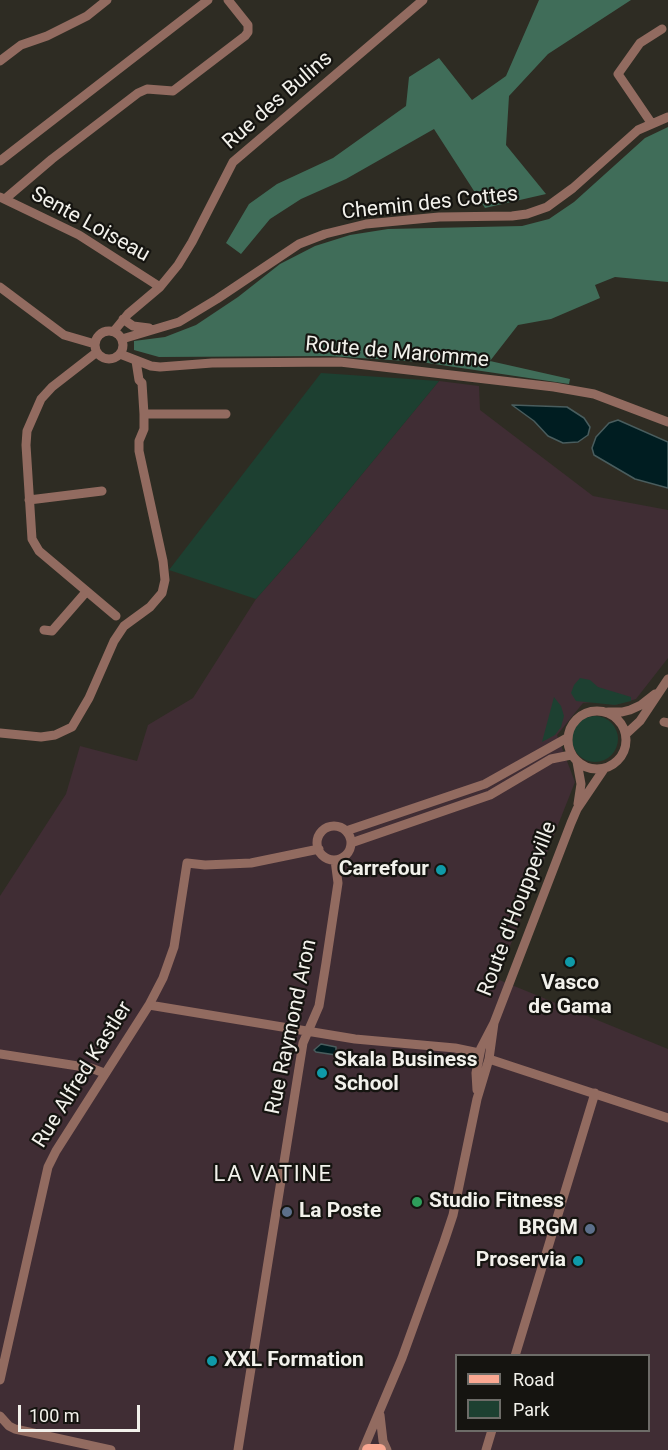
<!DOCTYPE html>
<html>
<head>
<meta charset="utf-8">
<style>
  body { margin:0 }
  #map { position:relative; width:668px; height:1450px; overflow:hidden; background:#2e2c23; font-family:Roboto,sans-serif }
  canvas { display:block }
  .legend { position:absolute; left:455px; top:1354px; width:195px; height:78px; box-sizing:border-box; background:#151410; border:2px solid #6d6c68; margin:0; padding:8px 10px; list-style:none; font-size:18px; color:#f2f1eb }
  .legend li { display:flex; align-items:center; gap:12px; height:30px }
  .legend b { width:30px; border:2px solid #6d6c68 }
  .scale { position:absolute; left:18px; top:1405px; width:122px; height:27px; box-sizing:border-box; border:3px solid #f2f1eb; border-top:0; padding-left:8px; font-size:18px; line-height:21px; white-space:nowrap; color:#f2f1eb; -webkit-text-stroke:4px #151410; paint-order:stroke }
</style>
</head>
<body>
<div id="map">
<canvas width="668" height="1450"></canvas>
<ul class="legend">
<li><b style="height:8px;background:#faa892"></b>Road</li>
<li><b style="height:16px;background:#1d4031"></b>Park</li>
</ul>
<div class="scale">100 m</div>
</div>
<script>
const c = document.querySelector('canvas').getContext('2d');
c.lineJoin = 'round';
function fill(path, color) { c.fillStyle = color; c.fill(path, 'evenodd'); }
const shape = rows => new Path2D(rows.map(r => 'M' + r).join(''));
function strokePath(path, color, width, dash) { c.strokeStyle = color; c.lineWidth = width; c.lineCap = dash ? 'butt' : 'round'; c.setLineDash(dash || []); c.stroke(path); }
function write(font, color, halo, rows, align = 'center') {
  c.font = font + ' Roboto,sans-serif'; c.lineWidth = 4.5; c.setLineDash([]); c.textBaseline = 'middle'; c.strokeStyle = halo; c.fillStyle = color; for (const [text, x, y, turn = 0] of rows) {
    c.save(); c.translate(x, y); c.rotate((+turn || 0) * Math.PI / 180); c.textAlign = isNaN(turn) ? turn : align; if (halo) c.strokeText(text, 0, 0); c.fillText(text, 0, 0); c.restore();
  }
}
const commercial = shape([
  [439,381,479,386,480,410,593,496,668,510,668,658,636,699,615,705,595,702,583,703,557,735,575,782,497,979,668,1049,668,1450,0,1450,0,896,66,794,80,746,137,761,148,725,193,698,256,599,302,547],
  [456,1356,648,1356,648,1430,456,1430]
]);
const green = shape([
  [321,373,439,381,302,547,256,599,169,570],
  [580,678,590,680,598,687,631,697,631,701,615,705,576,701,571,693,574,685],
  [554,697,561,706,564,716,561,727,555,735,542,742],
  '572 739a23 23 0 1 1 46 0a23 23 0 1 1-46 0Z'
]);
const forest = shape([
  [539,0,631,0,548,54,509,96,506,145,546,194,485,208,434,129,346,179,301,199,270,219,241,254,226,243,249,204,277,184,333,158,406,106,409,77,439,58,472,100,506,76],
  [668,127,668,282,615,277,595,285,600,298,551,319,518,325,490,361,570,379,569,384,421,362,329,356,159,357,134,350,134,341,165,337,196,325,238,297,280,264,315,246,350,235,388,229,522,226,549,219,574,202,645,138]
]);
const water = shape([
  [512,405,567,407,584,418,590,427,588,435,578,442,563,443,548,436,534,421,512,405],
  [618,420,668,442,668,488,635,479,594,455,592,448,596,437,609,423,618,420],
  [321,1044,336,1047,336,1055,316,1052,314,1050,321,1044]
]);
const minor = shape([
  [0,61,21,45,47,36,87,16,107,0],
  [652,124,618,74,640,43,662,29],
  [0,161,208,0],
  [0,197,79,235,160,287],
  [5,199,52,159,138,93,147,89,173,91,245,36,248,32,248,25,228,0],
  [0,287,64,335,95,344],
  [123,319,133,326,149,328],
  '95 345a14 14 0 1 1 28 0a14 14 0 1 1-28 0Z',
  [114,331,128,314,160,287,178,265,192,242,233,162,423,0],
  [122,339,179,322,217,299,299,244,325,234,366,224,439,217,512,216,527,214,547,207,573,188,638,130,668,117],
  [97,352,52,387,41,399,27,431,26,445,32,539,39,551,116,616],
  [120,354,151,366,160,367,212,363,340,362,554,387,594,394,668,422],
  [144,414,226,414],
  [29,500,102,491],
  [44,630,52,631,86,592],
  '568 740a29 29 0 1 1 58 0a29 29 0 1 1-58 0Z',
  [608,712,622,712,630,710,641,705,655,694],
  [664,722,668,723],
  [0,733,41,737,55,735,72,727,89,698,114,641,124,626,150,607,162,593,165,580,163,561,139,451,139,441,144,429,144,414,142,383,139,380,136,361],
  [626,734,640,721,668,679],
  [577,762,581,784,578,804],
  '317 843a17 17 0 1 1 34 0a17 17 0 1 1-34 0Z',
  [346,831,485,784,567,738],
  [351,843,490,795,551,759,571,755],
  [149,1005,355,1039,455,1048,479,1053],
  [0,1054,91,1068,104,1073],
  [489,1059,668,1118],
  [477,1090,476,1073,481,1048,494,1023,571,823,577,809,604,769],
  [515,1356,595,1093],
  [0,1380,48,1167,56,1151,149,1005,163,978,174,947,187,863,205,865,251,863,319,849],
  [380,1415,383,1441,387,1450],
  [0,1416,9,1426,15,1429,111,1450],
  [238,1450,303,1043,319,1006,326,963,338,883,335,860],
  [363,1450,402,1358,444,1242,453,1215,477,1099,489,1059,494,1023],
  [486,1450,492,1430]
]);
const major = shape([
  [368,1450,380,1450]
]);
const markers = [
  [441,870,6,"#0f9aa8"],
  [570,962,6,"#0f9aa8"],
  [322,1073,6,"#0f9aa8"],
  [417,1202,6,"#2e9e5b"],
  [287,1212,6,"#5c6f8a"],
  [590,1229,6,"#5c6f8a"],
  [578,1261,6,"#0f9aa8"],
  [212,1361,6,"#0f9aa8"]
];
const streetNames = [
  ["Rue des Bulins",278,101,-41],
  ["Chemin des Cottes",430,204,-6],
  ["Sente Loiseau",90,225,29],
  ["Route de Maromme",397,353,5],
  ["Route d'Houppeville",518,909,-69],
  ["Rue Raymond Aron",292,1027,-78],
  ["Rue Alfred Kastler",83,1075,-58]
];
const poiNames = [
  ["Carrefour",429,870,"right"],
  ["Vasco",570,984,"center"],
  ["de Gama",570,1008,"center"],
  ["Skala Business",334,1061],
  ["School",334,1085],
  ["Studio Fitness",429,1202],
  ["La Poste",299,1212],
  ["BRGM",578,1229,"right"],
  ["Proservia",566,1261,"right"],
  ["XXL Formation",224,1361]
];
const neighbourhoodNames = [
  ["LA VATINE",273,1175]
];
fill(commercial, '#402d34');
fill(green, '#1d4031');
fill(forest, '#406d59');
fill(water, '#001d21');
strokePath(water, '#495d5e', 1.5);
strokePath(minor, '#926b60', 9);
strokePath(major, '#faa892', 12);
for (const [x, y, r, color] of markers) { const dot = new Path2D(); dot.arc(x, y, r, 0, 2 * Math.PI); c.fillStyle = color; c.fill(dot); strokePath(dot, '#151410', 2); }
write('21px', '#f2f1eb', '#151410', streetNames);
write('bold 21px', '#f2f1eb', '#151410', poiNames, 'left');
c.letterSpacing = '1.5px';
write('22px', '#f2f1eb', '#151410', neighbourhoodNames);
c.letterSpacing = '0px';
</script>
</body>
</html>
